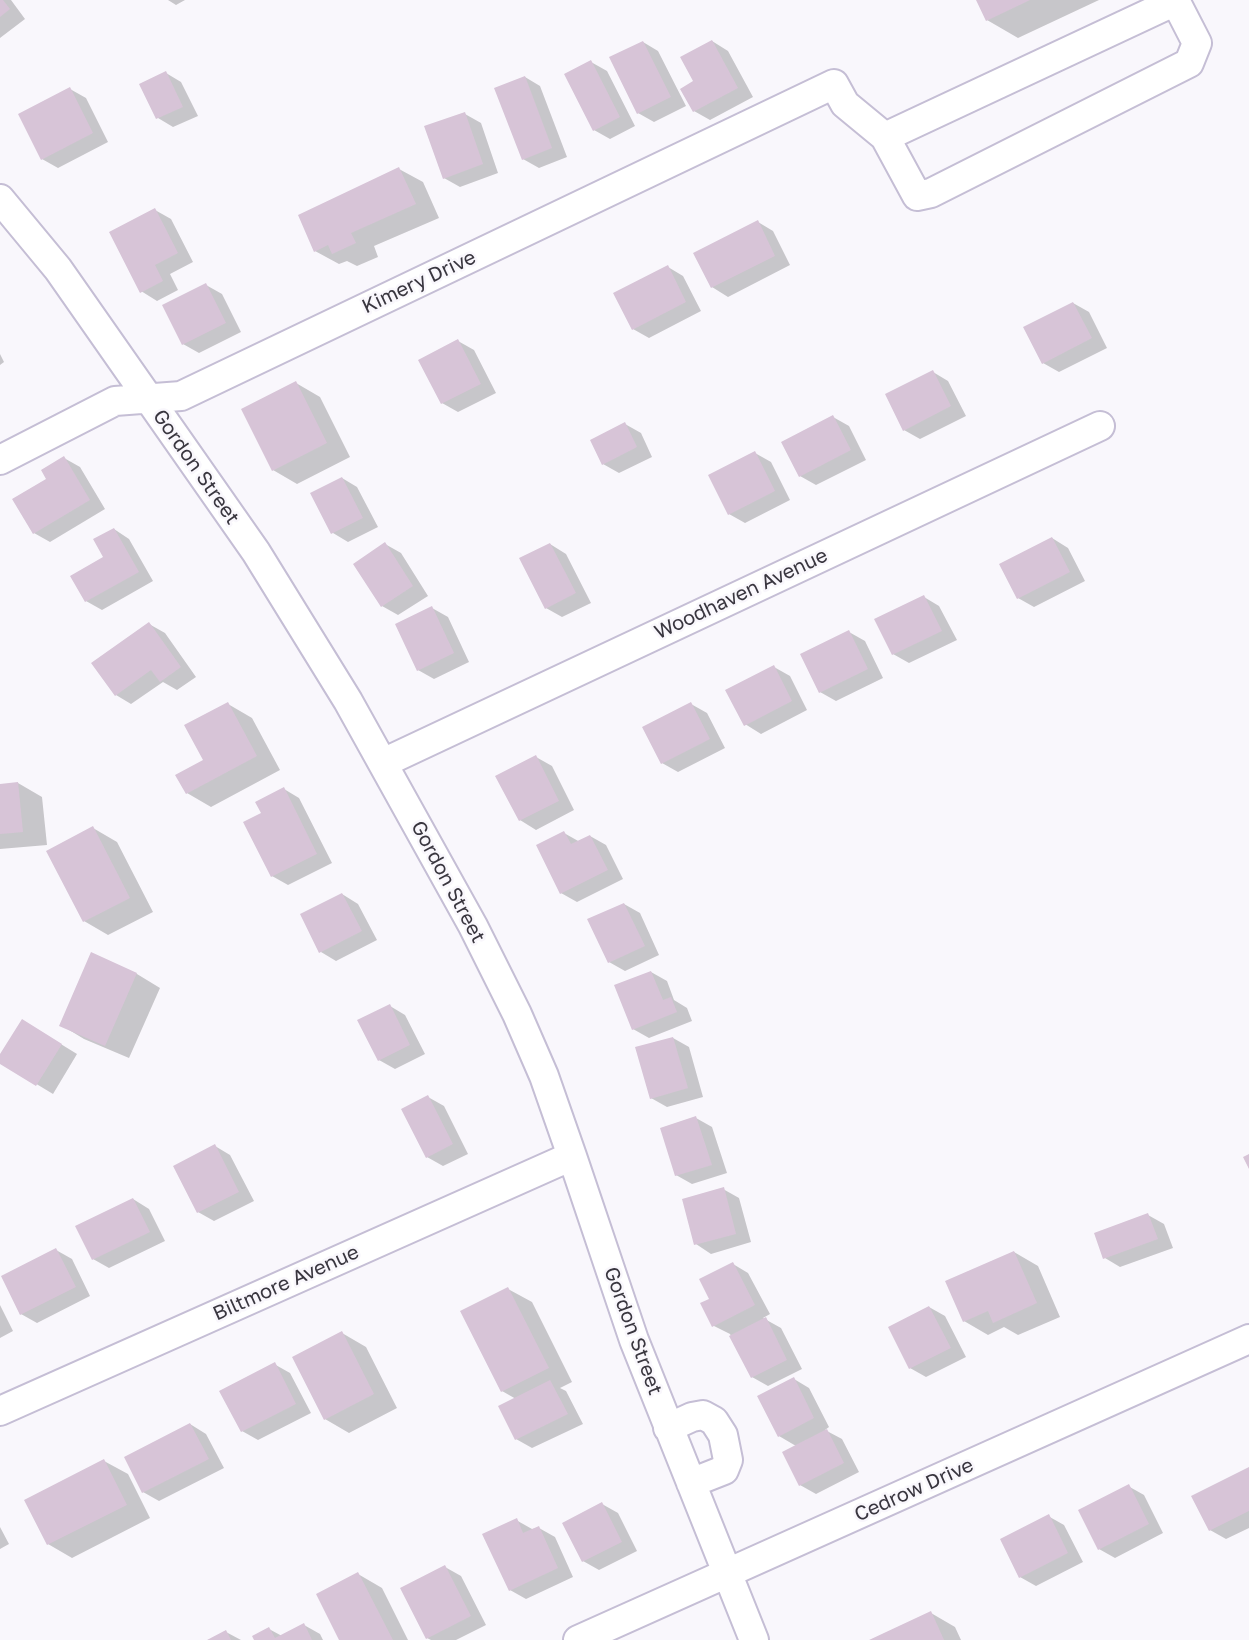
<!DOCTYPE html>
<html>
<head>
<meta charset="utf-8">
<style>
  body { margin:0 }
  canvas { display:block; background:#f9f7fc }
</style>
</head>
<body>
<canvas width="1249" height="1640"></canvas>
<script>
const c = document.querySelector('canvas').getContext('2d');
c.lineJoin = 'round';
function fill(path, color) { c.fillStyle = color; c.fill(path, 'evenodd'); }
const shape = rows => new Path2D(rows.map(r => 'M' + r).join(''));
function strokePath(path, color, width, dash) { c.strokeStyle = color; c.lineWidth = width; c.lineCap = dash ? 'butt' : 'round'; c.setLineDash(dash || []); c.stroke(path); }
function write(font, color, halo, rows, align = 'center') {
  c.font = font + ' "Golos Text",sans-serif'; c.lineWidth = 5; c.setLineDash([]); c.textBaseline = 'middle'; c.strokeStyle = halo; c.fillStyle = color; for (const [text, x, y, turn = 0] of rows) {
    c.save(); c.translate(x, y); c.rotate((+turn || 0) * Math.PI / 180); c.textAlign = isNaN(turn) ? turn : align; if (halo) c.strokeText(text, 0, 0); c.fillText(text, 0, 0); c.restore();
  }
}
const shadow = shape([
  [0,0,11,0,25,19,0,38],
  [168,0,185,0,176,5],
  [978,0,1099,0,1018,38,987,20],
  [712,41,728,51,753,97,710,120,694,111],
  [643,42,658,51,686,106,654,122,638,113],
  [591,62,607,71,635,126,610,139,594,130],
  [166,73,181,82,198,116,173,127,158,118],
  [525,77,540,86,567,157,539,168,523,159],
  [70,89,86,98,108,142,58,168,42,159],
  [465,114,481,123,498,173,460,187,444,178],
  [399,169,423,182,439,218,374,246,378,257,357,266,347,261,339,264,315,251],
  [155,210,171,219,193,262,170,274,178,290,157,301,141,291],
  [758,222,773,231,790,265,728,297,712,287],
  [668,267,683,276,701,311,649,338,633,329],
  [206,285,222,294,241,332,199,353,183,344],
  [1073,303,1089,312,1107,348,1059,372,1043,363],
  [458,341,474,350,496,393,458,412,442,403],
  [0,354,4,362,0,365],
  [933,372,948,381,966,416,920,439,904,430],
  [296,383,320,397,350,457,297,484,273,470],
  [833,417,849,426,866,460,816,485,800,476],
  [625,424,641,433,652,457,619,473,603,464,592,441],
  [755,453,771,462,790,500,745,523,729,514],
  [64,458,80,467,105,509,50,542,34,533,48,479],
  [342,478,357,487,378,527,348,542,333,533],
  [114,529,129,539,153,581,102,610,86,601,105,558],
  [1052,538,1068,548,1085,581,1034,607,1018,598],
  [385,544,401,553,428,596,398,615,382,606],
  [550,544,566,554,591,603,562,617,546,608],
  [924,597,939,606,957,640,909,663,893,654],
  [432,608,448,617,469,662,434,679,418,670],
  [149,624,165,633,196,677,177,690,163,682,131,704,116,695],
  [849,632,865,641,883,678,836,701,820,692],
  [774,667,790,676,807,710,761,734,745,724],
  [228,704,252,718,280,770,211,807,187,793,205,761],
  [691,704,707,713,725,748,678,772,662,763],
  [536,757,552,766,574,810,536,830,520,820],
  [18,783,42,797,47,845,0,849,0,785],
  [284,789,299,798,332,863,288,885,272,876,263,813],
  [93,828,117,842,153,912,108,935,84,921],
  [564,833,580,842,590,836,606,845,623,879,577,902,561,893],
  [342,894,358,904,377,940,336,961,321,952],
  [624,904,640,913,659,955,625,971,609,962],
  [92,954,137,974,160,988,129,1058,84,1039,61,1025],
  [651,972,667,981,674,1000,687,1008,692,1021,649,1038,633,1029],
  [390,1006,405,1015,425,1054,395,1069,379,1060],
  [38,1030,77,1054,53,1094,0,1062,0,1057],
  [673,1038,689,1047,703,1097,667,1107,651,1098],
  [428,1097,444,1106,468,1154,443,1166,427,1157],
  [696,1118,712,1127,727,1173,692,1184,676,1175],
  [215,1146,230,1155,254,1201,214,1221,198,1212,175,1166],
  [723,1189,739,1198,751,1242,711,1254,696,1244],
  [133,1199,149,1209,165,1241,109,1268,93,1259],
  [1148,1215,1164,1224,1173,1248,1120,1267,1105,1258],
  [56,1250,72,1259,90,1296,37,1323,21,1314],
  [1014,1252,1038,1266,1060,1317,1018,1335,1004,1327,988,1335,964,1321],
  [733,1264,748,1273,770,1314,763,1318,781,1328,802,1369,768,1386,752,1377,730,1334,714,1326,711,1299],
  [508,1289,532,1302,572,1382,560,1388,566,1391,583,1424,532,1448,516,1439,516,1399,502,1391],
  [0,1305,13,1331,0,1338],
  [929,1307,945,1316,966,1357,926,1377,910,1368],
  [342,1333,366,1347,397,1408,349,1433,325,1419],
  [274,1364,290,1373,311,1413,258,1440,242,1431],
  [794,1379,809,1388,829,1427,825,1430,842,1439,859,1472,816,1494,800,1485,796,1446,779,1436],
  [190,1424,206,1434,224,1468,159,1501,143,1492],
  [104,1461,128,1474,150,1518,72,1558,48,1544],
  [1249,1468,1249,1528,1226,1539,1210,1530],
  [1128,1486,1144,1495,1163,1533,1115,1558,1099,1549],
  [602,1504,618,1513,637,1551,599,1570,583,1561],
  [1048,1516,1064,1525,1083,1562,1036,1586,1020,1577],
  [516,1520,532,1529,539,1528,555,1537,573,1577,526,1599,510,1590],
  [0,1527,9,1544,0,1549],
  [445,1567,461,1576,486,1625,456,1640,431,1640,427,1638],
  [358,1574,382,1588,408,1640,341,1640],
  [931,1613,955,1627,961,1640,873,1640],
  [304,1625,320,1634,323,1640,256,1640,269,1629,282,1636],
  [226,1632,241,1640,210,1640]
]);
const building = shape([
  [0,0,3,0,10,9,0,17],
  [976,0,1030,0,986,21],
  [712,40,738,88,693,112,680,89,693,81,680,57],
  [643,41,671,97,637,114,609,57],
  [591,60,620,117,593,131,564,74],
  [166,71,183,107,156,119,139,84],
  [525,76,552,148,522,160,494,88],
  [70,87,93,133,41,160,18,114],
  [465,112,483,164,443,179,424,126],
  [399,167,416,204,351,233,356,243,332,254,328,245,314,252,298,215],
  [155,208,178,253,155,265,163,281,140,293,109,232],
  [758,220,775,256,711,288,693,253],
  [668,265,686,302,632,330,613,293],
  [206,283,226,323,182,345,162,305],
  [1073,302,1092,338,1042,364,1023,327],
  [458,339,481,384,441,404,418,360],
  [933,370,951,406,903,431,885,394],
  [296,381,327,443,272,471,241,409],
  [833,415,851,450,799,477,781,442],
  [625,422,637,447,602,465,590,440],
  [755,451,775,491,728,515,708,475],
  [64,456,90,500,33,534,12,499,46,479,41,470],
  [342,477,363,518,331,534,310,493],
  [114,528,139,572,85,602,70,576,103,557,93,539],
  [1052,537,1070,572,1017,599,999,564],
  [385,542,413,586,381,607,353,564],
  [550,543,576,593,545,609,519,558],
  [924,595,942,631,892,655,874,619],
  [432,606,454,653,417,671,395,624],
  [149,622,181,667,160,682,151,670,115,696,91,663],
  [849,630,868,669,819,693,800,654],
  [774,665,792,701,744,726,725,690],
  [228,702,257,756,186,794,175,775,203,760,184,725],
  [691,702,710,739,661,764,642,727],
  [536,755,559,801,519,821,495,776],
  [18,782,23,832,0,834,0,784],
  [284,787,317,854,271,877,243,822,261,813,255,802],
  [93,826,130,898,83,922,46,851],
  [564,831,571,844,590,835,608,870,560,894,536,845],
  [342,893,362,931,319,953,300,914],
  [624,903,645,946,608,963,587,919],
  [91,952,137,973,105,1046,59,1026],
  [651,971,663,1000,671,997,677,1012,632,1030,614,985],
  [390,1004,410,1045,378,1061,357,1020],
  [22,1019,62,1044,36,1086,0,1064,0,1054],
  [673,1037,688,1088,650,1099,635,1047],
  [428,1095,453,1144,426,1158,401,1109],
  [696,1116,712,1165,675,1176,660,1128],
  [215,1144,239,1192,197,1213,173,1166],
  [1249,1154,1249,1169,1243,1157],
  [724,1187,736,1234,694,1245,682,1199],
  [133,1198,150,1232,92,1260,75,1226],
  [1148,1213,1158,1239,1103,1259,1094,1233],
  [56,1248,76,1287,20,1315,1,1276],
  [1014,1251,1037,1303,993,1323,988,1311,963,1322,945,1281],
  [733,1262,755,1305,712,1327,700,1303,709,1299,699,1279],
  [508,1287,549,1368,501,1392,460,1311],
  [929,1306,951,1348,909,1369,888,1327],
  [766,1317,787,1360,751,1378,729,1336],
  [342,1331,374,1394,324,1420,292,1357],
  [275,1362,296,1404,241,1432,219,1391],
  [794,1377,814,1418,778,1437,757,1396],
  [550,1380,568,1414,515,1440,498,1406],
  [190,1423,209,1459,142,1493,124,1457],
  [827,1429,844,1463,799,1486,782,1452],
  [104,1459,127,1505,47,1545,24,1500],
  [1249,1467,1249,1511,1209,1531,1191,1496],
  [1129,1484,1149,1524,1098,1550,1078,1510],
  [602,1502,622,1542,582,1562,562,1523],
  [1049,1514,1068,1553,1019,1578,1000,1539],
  [517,1518,523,1533,539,1526,558,1568,509,1591,482,1534],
  [445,1565,471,1616,426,1639,400,1588],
  [358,1572,393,1640,339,1640,316,1594],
  [931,1611,944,1640,869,1640],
  [304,1623,312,1640,254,1640,252,1636,269,1627,275,1638],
  [226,1630,231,1640,207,1640]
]);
const minor = shape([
  [0,199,58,269,256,552,348,701,473,926,517,1014,544,1076,572,1156,634,1340,754,1640],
  [0,460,115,401,181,396,834,84,845,104,885,137,917,196,931,193,1189,63,1197,43,1178,6,1167,5,885,137],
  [383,763,1100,426],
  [0,1411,572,1156],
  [668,1428,692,1417,703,1415,714,1421,723,1435,728,1460,724,1470,691,1483],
  [578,1640,1249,1339]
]);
const streetNames = [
  ["Kimery Drive",419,282,-25],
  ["Gordon Street",196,467,55],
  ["Woodhaven Avenue",741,594,-25],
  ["Gordon Street",448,882,62],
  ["Biltmore Avenue",286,1283,-24],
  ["Gordon Street",633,1331,70],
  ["Cedrow Drive",914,1490,-24]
];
fill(shadow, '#0003');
fill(building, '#d7c4d7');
strokePath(minor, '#c5bed5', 32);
strokePath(minor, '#fff', 28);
write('20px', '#39363f', '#f9f7fc', streetNames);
</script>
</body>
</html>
